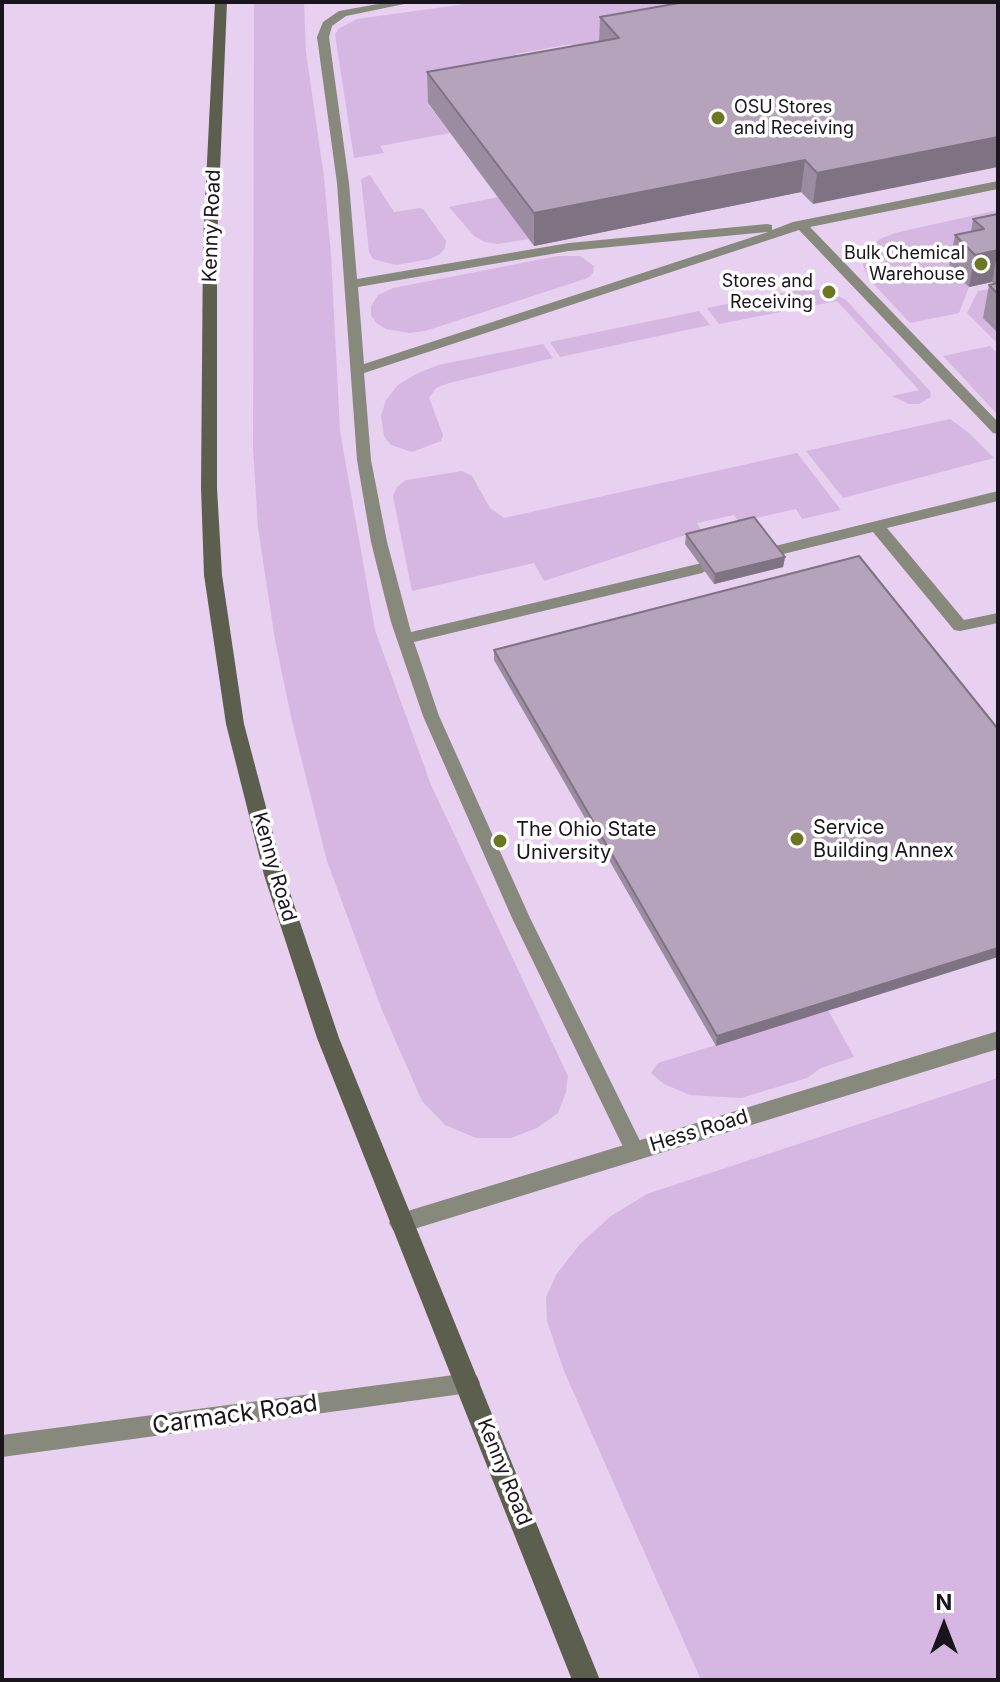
<!DOCTYPE html>
<html>
<head>
<meta charset="utf-8">
<style>
  body { margin:0 }
  #map { position:relative; width:1000px; height:1682px; overflow:hidden; background:#eddbf5; font-family:Inter,sans-serif }
  canvas { display:block }
  .frame { position:absolute; inset:0; border:4px solid #1a141c; pointer-events:none }
  .north { position:absolute; left:904px; top:1586px; width:80px; height:80px; -webkit-text-stroke:6px #fff; paint-order:stroke; rotate:0deg; font-size:22px; font-weight:700; line-height:32px; text-align:center; color:#1a141c }
  .north::after { content:''; display:block; margin:auto; width:28px; height:36px; background:#1a141c; clip-path:polygon(50% 0,100% 100%,50% 72%,0 100%) }
</style>
</head>
<body>
<div id="map">
<canvas width="1000" height="1682"></canvas>
<div class="frame"></div>
<div class="north">N</div>
</div>
<script>
const c = document.querySelector('canvas').getContext('2d');
c.lineJoin = 'round';
function fill(path, color) { c.fillStyle = color; c.fill(path, 'evenodd'); }
const shape = rows => new Path2D(rows.map(r => 'M' + r).join(''));
function strokePath(path, color, width, dash) { c.strokeStyle = color; c.lineWidth = width; c.lineCap = dash ? 'butt' : 'round'; c.setLineDash(dash || []); c.stroke(path); }
function write(font, color, halo, rows, align = 'center') {
  c.font = font + ' Inter,sans-serif'; c.lineWidth = 7; c.setLineDash([]); c.textBaseline = 'middle'; c.strokeStyle = halo; c.fillStyle = color; for (const [text, x, y, turn = 0] of rows) {
    c.save(); c.translate(x, y); c.rotate((+turn || 0) * Math.PI / 180); c.textAlign = isNaN(turn) ? turn : align; if (halo) c.strokeText(text, 0, 0); c.fillText(text, 0, 0); c.restore();
  }
}
const built = shape([
  [2,2,998,2,998,1680,2,1680]
]);
const green = shape([
  [254,2,304,2,306,52,324,177,331,255,340,431,375,630,431,785,568,1076,566,1092,558,1113,537,1128,511,1138,476,1138,445,1125,422,1101,382,1010,327,861,292,721,275,640,258,528,253,448],
  [480,2,852,2,584,59,571,44,516,54,537,83,428,104,450,133,380,146,384,153,354,158,335,35,338,29,357,19],
  [370,175,394,212,420,208,424,210,446,241,445,248,440,254,430,259,396,265,373,259,369,252,361,179],
  [498,197,529,239,498,244,485,242,474,236,449,207],
  [998,210,998,245,969,287,959,313,910,323,869,279,863,265,867,250,880,239,895,233],
  [558,256,580,256,594,266,593,273,588,278,425,331,409,333,386,329,376,323,371,315,371,306,378,295,393,288],
  [997,288,998,333,998,344,967,313,978,291],
  [802,289,820,290,845,299,930,391,931,397,919,404,909,404,892,396,919,390,837,301,719,324,707,308],
  [699,311,710,325,560,357,550,342],
  [543,344,553,358,449,383,436,388,429,398,443,435,441,441,412,452,391,445,384,436,381,416,386,400,398,385,416,374,438,365],
  [990,346,998,354,998,415,943,356],
  [950,419,969,433,994,458,843,498,806,451],
  [797,453,841,510,802,519,796,509,739,522,734,515,697,523,701,530,544,581,534,563,412,591,393,496,397,487,406,480,462,471,472,476,490,508,504,518],
  [828,1010,854,1057,821,1068,807,1078,741,1098,690,1095,664,1084,651,1073,658,1063],
  [998,1078,998,1680,701,1680,564,1371,547,1321,546,1297,556,1275,580,1244,611,1216,647,1194]
]);
const service = shape([
  [389,2,414,2,346,16,332,26,329,37,349,183,357,279,569,243,767,224,772,225,772,230,793,222,998,181,998,189,810,227,998,422,998,434,993,433,799,230,364,373,371,460,387,542,411,632,702,563,710,568,702,573,414,642,439,716,530,918,645,1151,642,1157,635,1160,628,1157,512,918,423,716,391,622,371,542,357,460,337,183,317,37,323,22,339,11,389,2],
  [767,232,768,232,364,364,358,287,569,251,767,232],
  [998,491,998,501,887,528,964,620,998,613,998,623,960,631,954,630,873,532,771,557,763,552,771,547,998,491],
  [469,1373,477,1376,480,1383,477,1390,469,1393,2,1457,2,1435,469,1373]
]);
const minor = shape([
  [998,1031,998,1049,401,1233,393,1230,389,1223,393,1216,401,1213,998,1031]
]);
const secondary = shape([
  [215,2,227,2,217,242,217,488,222,575,244,724,284,875,339,1038,600,1680,572,1680,317,1038,264,875,226,724,204,575,201,488,203,242,215,2]
]);
const wall = shape([
  [998,2,813,204,801,192,534,246,428,103,427,72,599,42,600,17],
  [998,214,998,333,983,318,989,285,994,284,992,282,969,287,949,267,955,235,971,232,973,219],
  [686,534,785,557,783,567,714,584,685,544],
  [859,556,716,1046,494,660,494,650]
]);
const shadedWall = shape([
  [998,137,998,167,813,204,817,173],
  [805,160,801,192,534,246,534,213],
  [998,250,992,282,969,287,975,255],
  [785,557,783,567,714,584,715,574],
  [998,948,998,957,716,1046,717,1036]
]);
const building = shape([
  [685,2,998,2,998,137,817,173,805,160,534,213,427,72,619,38,600,17,685,2],
  [998,214,998,250,975,255,955,235,984,229,973,219,998,214],
  [998,283,998,294,989,285,998,283],
  [754,517,785,557,715,574,686,534,754,517],
  [859,556,998,729,998,948,717,1036,494,650,859,556]
]);
const markers = [
  [718,118,8,"#6d7722"],
  [981,264,8,"#6d7722"],
  [829,292,8,"#6d7722"],
  [797,839,8,"#6d7722"],
  [500,841,8,"#6d7722"]
];
const farPoinames = [
  ["OSU Stores",734,108,"left"],
  ["and Receiving",734,129,"left"],
  ["Bulk Chemical",965,254],
  ["Warehouse",965,275],
  ["Stores and",813,282],
  ["Receiving",813,303]
];
const streetNames = [
  ["Kenny Road",212,226,-88],
  ["Kenny Road",274,867,74],
  ["Hess Road",699,1131,-17],
  ["Kenny Road",504,1472,68]
];
const poiNames = [
  ["Service",813,828],
  ["Building Annex",813,851],
  ["The Ohio State",516,830],
  ["University",516,853]
];
const nearStreetnames = [
  ["Carmack Road",235,1415,-8]
];
fill(built, '#e8d0f0');
fill(green, '#d6b7e2');
fill(service, '#87897d');
fill(minor, '#87897d');
fill(secondary, '#5c5f4e');
fill(wall, '#9c8ca1');
fill(shadedWall, '#7f7283');
fill(building, '#b5a3bb');
strokePath(building, '#7f7283', 2);
for (const [x, y, r, color] of markers) { const dot = new Path2D(); dot.arc(x, y, r, 0, 2 * Math.PI); c.fillStyle = color; c.fill(dot); strokePath(dot, '#fff', 3); }
write('18px', '#1a141c', '#fff', farPoinames, 'right');
write('20px', '#1a141c', '#fff', streetNames);
write('20px', '#1a141c', '#fff', poiNames, 'left');
write('24px', '#1a141c', '#fff', nearStreetnames);
</script>
</body>
</html>
